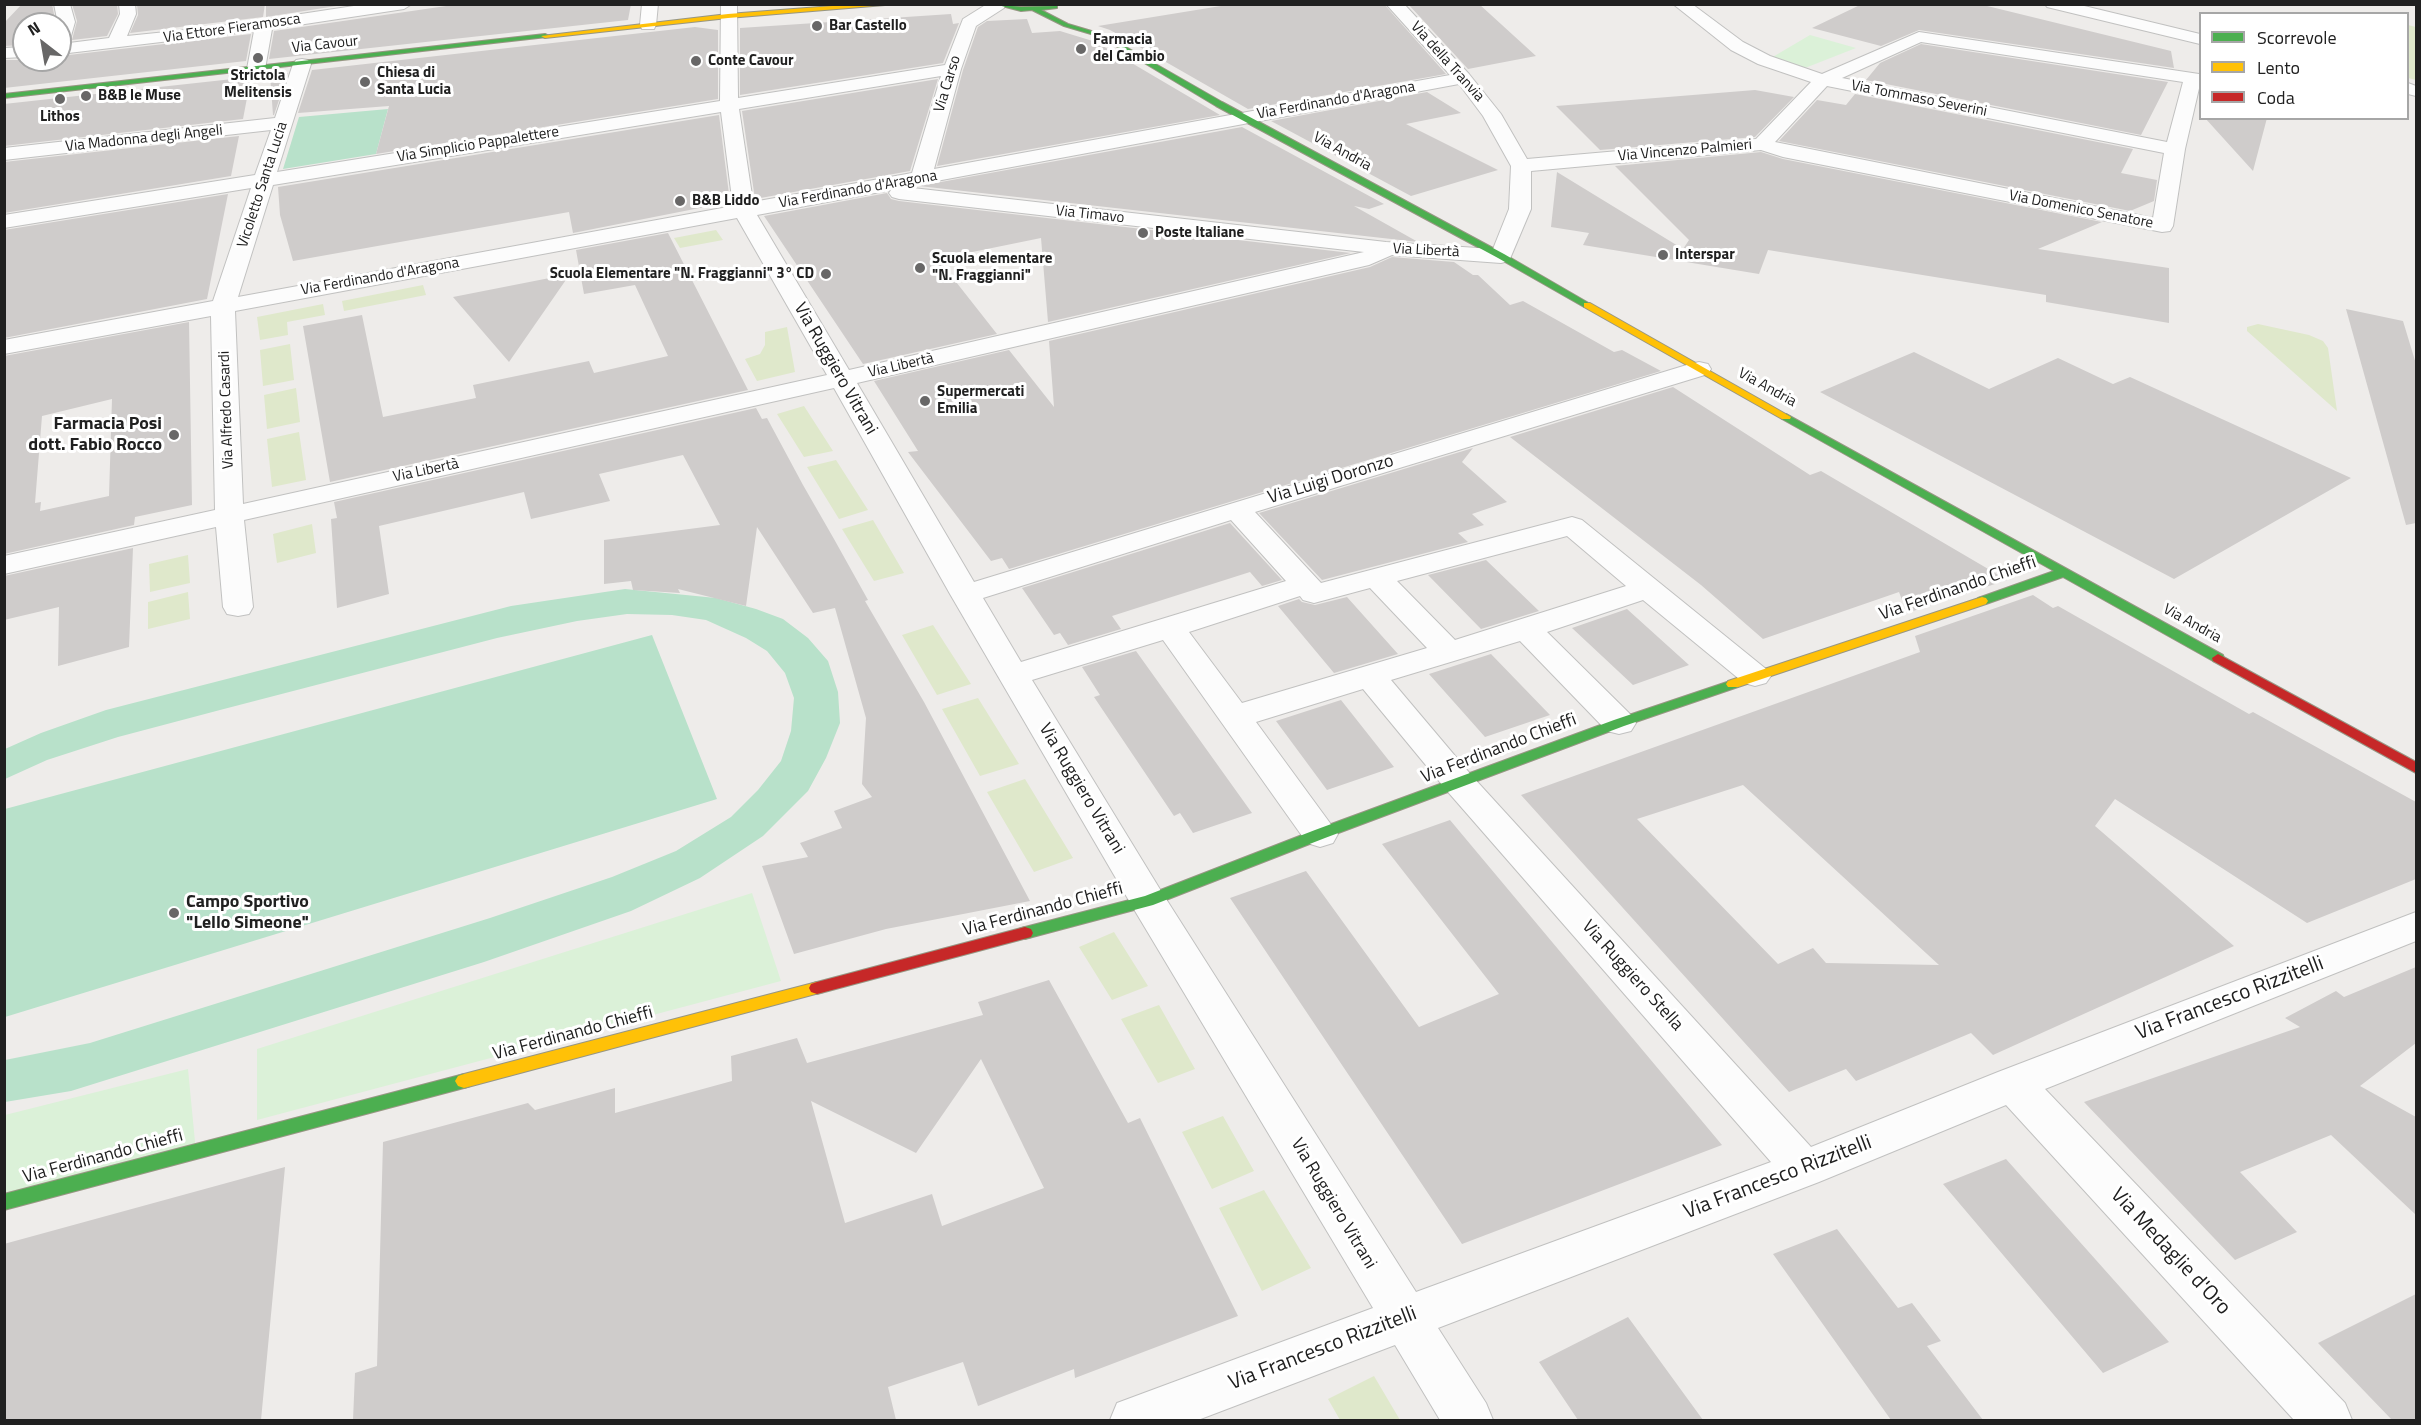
<!DOCTYPE html>
<html>
<head>
<meta charset="utf-8">
<style>
  body { margin:0 }
  #map { position:relative; width:2421px; height:1425px; overflow:hidden; background:#eeecea; font-family:"Titillium Web",sans-serif }
  canvas { display:block }
  .frame { position:absolute; inset:0; border:6px solid #202020; pointer-events:none }
  .legend { position:absolute; left:2199px; top:12px; width:210px; height:108px; box-sizing:border-box; background:#fff; border:2px solid #a6a6a6; margin:0; padding:8px 10px; list-style:none; font-size:18px; color:#202020 }
  .legend li { display:flex; align-items:center; gap:12px; height:30px }
  .legend b { width:30px; border:2px solid #a6a6a6 }
  .north { position:absolute; left:12px; top:12px; width:60px; height:60px; box-sizing:border-box; background:#fff; border:2px solid #a6a6a6; border-radius:50%; rotate:329deg; font-size:16px; font-weight:700; line-height:24px; text-align:center; color:#202020 }
  .north::after { content:''; display:block; margin:auto; width:21px; height:27px; background:#686767; clip-path:polygon(50% 0,100% 100%,50% 72%,0 100%) }
</style>
</head>
<body>
<div id="map">
<canvas width="2421" height="1425"></canvas>
<div class="frame"></div>
<ul class="legend">
<li><b style="height:8px;background:#4caf50"></b>Scorrevole</li>
<li><b style="height:8px;background:#ffc107"></b>Lento</li>
<li><b style="height:8px;background:#c62828"></b>Coda</li>
</ul>
<div class="north">N</div>
</div>
<script>
const c = document.querySelector('canvas').getContext('2d');
c.lineJoin = 'round';
function fill(path, color) { c.fillStyle = color; c.fill(path, 'evenodd'); }
const shape = rows => new Path2D(rows.map(r => 'M' + r).join(''));
function strokePath(path, color, width, dash) { c.strokeStyle = color; c.lineWidth = width; c.lineCap = dash ? 'butt' : 'round'; c.setLineDash(dash || []); c.stroke(path); }
function write(font, color, halo, rows, align = 'center') {
  c.font = font + ' "Titillium Web",sans-serif'; c.lineWidth = 6; c.setLineDash([]); c.textBaseline = 'middle'; c.strokeStyle = halo; c.fillStyle = color; for (const [text, x, y, turn = 0] of rows) {
    c.save(); c.translate(x, y); c.rotate((+turn || 0) * Math.PI / 180); c.textAlign = isNaN(turn) ? turn : align; if (halo) c.strokeText(text, 0, 0); c.fillText(text, 0, 0); c.restore();
  }
}
const grass = shape([
  [2408,25,2416,27,2416,80,2408,78],
  [716,230,723,240,680,248,674,238],
  [423,285,426,295,344,311,342,301],
  [323,304,325,315,287,322,288,335,260,340,257,317],
  [2258,324,2309,335,2323,341,2328,348,2337,411,2247,331,2247,327],
  [787,327,795,372,757,381,745,359,760,354,765,345,765,332],
  [290,344,294,380,263,386,260,350],
  [296,388,300,422,267,429,264,395],
  [804,406,833,451,804,457,777,414],
  [299,432,306,480,272,487,267,439],
  [836,460,868,510,839,519,807,467],
  [873,520,904,573,874,581,842,529],
  [312,524,316,553,277,563,273,534],
  [188,555,190,583,150,592,149,564],
  [188,592,190,619,148,629,148,602],
  [933,625,971,684,937,695,902,635],
  [978,698,1019,764,980,776,942,709],
  [1025,779,1073,858,1034,872,987,792],
  [1114,932,1148,986,1112,1000,1079,947],
  [1159,1005,1195,1069,1158,1083,1121,1019],
  [1223,1116,1254,1171,1212,1189,1182,1132],
  [1264,1190,1311,1268,1262,1291,1219,1208],
  [1374,1376,1400,1420,1340,1420,1328,1399]
]);
const park = shape([
  [1810,35,1856,48,1805,68,1771,58],
  [752,893,781,981,257,1120,257,1049],
  [188,1069,196,1152,5,1194,5,1115]
]);
const pitch = shape([
  [388,109,376,154,283,169,299,117],
  [625,589,716,598,756,609,783,619,808,638,828,661,838,692,840,723,826,758,808,791,763,836,700,878,631,911,484,962,71,1091,5,1102,5,1060,90,1043,490,918,612,877,676,851,731,817,758,790,781,761,791,731,794,698,785,673,767,651,746,638,706,620,672,615,627,614,577,621,497,638,220,710,118,737,47,760,5,779,5,749,41,733,106,710,511,606],
  [652,635,717,799,5,1017,5,809]
]);
const building = shape([
  [22,4,52,4,56,24,24,24,24,45,4,46,4,23],
  [72,4,117,4,118,14,107,36,72,40,77,21],
  [137,4,265,4,263,17,130,33,138,15],
  [266,4,349,4,266,17],
  [460,4,631,4,628,20,269,59,274,31],
  [1233,4,1384,4,1446,74,1248,109,1110,30,1098,26],
  [1408,4,1479,4,1536,56,1468,69],
  [1862,4,1979,4,2171,51,2174,68,1919,30,1881,46,1812,28],
  [951,14,953,24,959,23,943,63,740,95,740,28],
  [1027,19,1032,33,1060,31,1096,42,1220,115,937,166,963,70,978,27,987,21],
  [695,27,718,30,718,99,376,154,389,106,298,113,312,70],
  [251,34,246,61,4,88,4,60,60,60,60,56],
  [1921,44,2168,82,2141,135,1866,80,1880,63],
  [288,73,274,115,273,115,270,74],
  [251,77,243,119,4,146,4,104],
  [938,79,910,171,755,199,742,111],
  [1755,90,1794,97,1755,137,1600,150,1556,106],
  [1427,92,1461,113,1406,124,1498,170,1411,196,1271,121],
  [1855,94,2133,149,2121,173,2157,180,2154,201,2130,211,1779,141,1817,100,1846,105],
  [719,115,730,202,573,233,569,212,293,261,280,215,278,187],
  [2205,118,2267,118,2253,171],
  [1242,127,1384,204,1369,209,1354,206,1418,242,919,186],
  [239,136,231,176,4,213,4,162],
  [1761,152,1783,159,2102,222,2038,249,2169,268,2169,323,2046,302,2046,295,1768,250,1759,274,1583,245,1589,233,1551,227,1557,172,1683,249,1689,240,1615,166],
  [887,193,891,199,899,201,1351,253,1048,322,1041,238,938,259,997,334,863,364,764,216],
  [228,194,207,299,4,338,4,230],
  [668,233,748,390,330,482,303,326,362,315,383,417,476,398,473,385,589,361,594,373,668,356,635,285,584,294,576,250],
  [1392,257,1454,262,1473,275,1478,275,1510,305,1523,301,1614,352,1622,350,1661,371,1009,569,1002,558,991,561,908,452,918,451,874,381,1009,350,1054,407,1049,341,1370,267],
  [570,274,509,362,453,297],
  [2346,309,2403,321,2416,364,2416,523,2406,525],
  [189,322,192,505,135,517,134,525,4,554,4,356],
  [112,399,109,496,40,511,41,502,35,503,42,416],
  [1914,352,1989,389,2058,358,2113,384,2130,377,2351,478,2174,579,1820,392],
  [1673,387,1810,475,1821,471,2007,580,1907,613,1899,592,1763,639,1701,585,1510,437],
  [756,408,762,419,767,418,803,485,834,539,868,600,865,601,924,702,1030,901,886,929,794,954,762,866,808,857,800,843,842,828,834,811,872,797,862,784,866,718,835,608,813,613,757,527,746,606,678,589,680,593,633,590,631,581,604,584,604,540,720,525,683,455,599,474,610,501,531,519,524,492,379,526,389,594,337,608,331,519,337,518,334,502],
  [1473,448,1462,462,1507,502,1472,514,1484,525,1458,533,1468,542,1322,580,1259,513],
  [1230,523,1282,580,1262,586,1250,572,1112,616,1121,629,1068,645,1060,633,1054,635,1022,588],
  [133,548,129,647,58,666,59,607,4,620,4,576],
  [1486,560,1539,611,1481,629,1428,575],
  [2033,595,2053,608,2058,606,2249,714,2253,712,2416,802,2416,879,2307,923,2115,799,2095,826,2234,946,1993,1055,1971,1033,1856,1081,1846,1069,1789,1092,1521,795,1920,652,1915,636],
  [1743,785,1939,965,1826,963,1813,948,1778,964,1637,819],
  [1347,597,1398,654,1334,673,1278,606,1299,599,1302,602,1315,605],
  [1627,609,1689,665,1633,685,1572,628],
  [1136,651,1252,813,1193,833,1180,813,1174,816,1094,697,1100,695,1082,667],
  [1491,654,1550,715,1485,737,1429,674],
  [1341,700,1394,767,1327,790,1276,721],
  [1450,820,1722,1145,1462,1244,1230,898,1306,871,1419,1027,1499,994,1382,844],
  [2416,967,2416,1043,2360,1086,2416,1117,2416,1215,2331,1135,2240,1172,2297,1232,2235,1260,2084,1102,2300,1027,2285,1018,2336,991,2344,997],
  [1049,980,1128,1123,1140,1118,1238,1316,1075,1378,1074,1369,978,1406,963,1362,888,1387,896,1420,353,1420,355,1373,377,1366,383,1142,528,1103,535,1110,615,1088,615,1113,732,1081,731,1056,797,1038,807,1063,983,1015,978,1002],
  [981,1059,1044,1188,942,1226,932,1194,845,1223,811,1101,916,1153],
  [2006,1159,2169,1342,2103,1373,1943,1184],
  [285,1167,261,1420,4,1420,4,1244],
  [1837,1229,1898,1308,1912,1303,1941,1341,1927,1346,1983,1420,1891,1420,1773,1254],
  [2416,1294,2416,1420,2392,1420,2318,1343],
  [1628,1317,1703,1420,1578,1420,1539,1362]
]);
const street = shape([
  [54,4,70,4,75,22,69,43,109,38,120,14,119,4,135,4,136,14,127,36,215,27,367,4,412,4,404,9,272,29,265,69,262,73,256,74,250,73,247,69,254,31,60,54,60,24,58,24,54,4],
  [642,4,658,4,656,25,654,29,642,29,640,25,642,4],
  [721,4,737,4,738,98,945,65,963,19,987,4,1006,4,1004,8,976,26,961,69,934,169,1450,75,1386,4,1404,4,1469,74,1501,114,1527,159,1756,139,1811,82,1758,64,1731,50,1673,4,1692,4,1743,42,1770,56,1822,74,1919,32,2199,74,2200,84,2185,149,2173,226,2170,231,2162,232,1783,157,1761,150,1531,171,1531,209,1509,261,1501,263,1392,255,1369,265,857,383,974,582,1690,364,1699,362,1708,364,1711,369,1708,374,1255,512,1321,583,1572,517,1582,520,1766,669,1771,676,1766,683,1755,686,1744,683,1643,600,1547,632,1631,715,1636,723,1631,731,1619,734,1607,731,1520,641,1391,680,1472,776,1811,1147,1998,1072,2416,912,2416,941,2045,1089,2345,1403,2352,1420,2294,1420,2006,1105,1819,1182,1438,1328,1486,1403,1493,1420,1440,1420,1395,1345,1198,1420,1110,1420,1117,1403,1373,1308,1135,911,950,594,834,388,244,520,253,607,249,614,238,616,227,614,223,607,216,527,4,574,4,556,215,510,211,316,4,354,4,340,213,301,251,188,4,228,4,215,255,175,271,130,4,160,4,148,275,118,293,64,296,60,302,59,308,60,311,64,277,172,720,101,721,4],
  [1921,42,2183,82,2167,142,1842,78,1921,42],
  [941,76,912,173,753,202,739,109,941,76],
  [1459,84,1483,116,1511,166,1509,209,1493,249,1386,242,904,187,1459,84],
  [1827,86,2164,153,2153,218,1775,142,1827,86],
  [721,112,733,206,238,297,273,185,721,112],
  [891,190,889,193,892,197,899,199,1364,252,849,370,757,215,891,190],
  [737,218,827,375,243,504,235,311,737,218],
  [1231,520,1286,581,1021,662,983,598,1231,520],
  [1567,536,1626,586,1455,640,1397,581,1567,536],
  [1370,588,1427,648,1242,703,1189,632,1300,596,1303,600,1314,603,1370,588],
  [1163,640,1307,843,1320,847,1333,843,1338,834,1256,722,1363,689,1448,792,1771,1162,1416,1292,1161,891,1032,680,1163,640],
  [2045,4,2076,4,2200,34,2200,44,2047,7,2045,4],
  [24,47,24,57,4,58,4,48,24,47],
  [2408,83,2416,86,2416,96,2408,94,2408,83]
]);
const fast = shape([
  [994,4,1021,7,1057,6,1057,8,1041,10,1068,24,1105,35,1222,102,1504,254,1592,305,1584,307,1498,258,1216,106,1101,37,1064,26,1032,10,1021,11,994,4],
  [545,34,549,36,547,37,4,98,4,94,545,34],
  [1786,414,2223,655,2224,658,2218,662,2213,661,2063,577,1986,604,1978,604,1976,601,1978,598,2054,571,1782,419,1782,415,1786,414],
  [1733,680,1738,681,1740,684,1738,687,1624,726,1325,838,1153,905,1025,939,1019,937,1017,933,1019,929,1025,927,1145,896,1315,830,1614,720,1733,680],
  [464,1074,470,1076,473,1081,470,1086,464,1088,4,1210,4,1194,464,1074]
]);
const slow = shape([
  [859,4,897,4,728,18,545,38,541,36,728,14,859,4],
  [1584,303,1590,303,1791,417,1790,419,1782,419,1584,307,1584,303],
  [1982,597,1986,598,1988,601,1986,604,1738,687,1728,687,1726,684,1728,681,1982,597],
  [817,982,823,984,825,988,823,992,464,1088,458,1086,455,1081,458,1076,464,1074,817,982]
]);
const jam = shape([
  [2218,654,2416,762,2416,773,2213,661,2212,658,2218,654],
  [1025,927,1031,929,1033,933,1031,937,817,994,811,992,809,988,811,984,817,982,1025,927]
]);
const markers = [
  [817,26,6,"#686767"],
  [1081,49,6,"#686767"],
  [258,58,6,"#686767"],
  [696,61,6,"#686767"],
  [365,82,6,"#686767"],
  [86,96,6,"#686767"],
  [60,99,6,"#686767"],
  [680,201,6,"#686767"],
  [1143,233,6,"#686767"],
  [1663,255,6,"#686767"],
  [920,268,6,"#686767"],
  [826,274,6,"#686767"],
  [925,401,6,"#686767"],
  [174,435,6,"#686767"],
  [174,913,6,"#686767"]
];
const farPoinames = [
  ["Bar Castello",829,26],
  ["Farmacia",1093,40],
  ["del Cambio",1093,57],
  ["Conte Cavour",708,61],
  ["Chiesa di",377,73],
  ["Santa Lucia",377,90],
  ["Strictola",258,76,"center"],
  ["Melitensis",258,93,"center"],
  ["B&B le Muse",98,96],
  ["Lithos",60,117,"center"],
  ["B&B Liddo",692,201],
  ["Poste Italiane",1155,233],
  ["Interspar",1675,255],
  ["Scuola elementare",932,259],
  ["\"N. Fraggianni\"",932,276],
  ["Scuola Elementare \"N. Fraggianni\" 3° CD",814,274,"right"],
  ["Supermercati",937,392],
  ["Emilia",937,409]
];
const farStreetnames = [
  ["Via Ettore Fieramosca",232,29,-8],
  ["Via Cavour",325,45,-6],
  ["Via della Tranvia",1447,62,48],
  ["Via Carso",948,84,-73],
  ["Via Tommaso Severini",1919,99,11],
  ["Via Ferdinando d'Aragona",1336,101,-10],
  ["Via Madonna degli Angeli",144,139,-6],
  ["Via Simplicio Pappalettere",478,145,-9],
  ["Via Vincenzo Palmieri",1685,151,-5],
  ["Via Andria",1342,152,29],
  ["Vicoletto Santa Lucia",263,185,-72],
  ["Via Ferdinando d'Aragona",858,190,-10],
  ["Via Domenico Senatore",2081,210,11],
  ["Via Timavo",1090,215,6],
  ["Via Libertà",1426,251,3],
  ["Via Ferdinando d'Aragona",380,277,-10],
  ["Via Libertà",901,366,-13],
  ["Via Andria",1767,388,29],
  ["Via Alfredo Casardi",227,410,-92],
  ["Via Libertà",426,471,-12],
  ["Via Andria",2192,624,29]
];
const streetNames = [
  ["Via Ruggiero Vitrani",835,369,60],
  ["Via Luigi Doronzo",1331,480,-17],
  ["Via Ferdinando Chieffi",1958,589,-19],
  ["Via Ferdinando Chieffi",1499,749,-21],
  ["Via Ruggiero Vitrani",1081,789,59],
  ["Via Ferdinando Chieffi",1043,910,-15],
  ["Via Ruggiero Stella",1632,976,48],
  ["Via Ferdinando Chieffi",573,1034,-15],
  ["Via Ferdinando Chieffi",103,1157,-15],
  ["Via Ruggiero Vitrani",1333,1204,59]
];
const poiNames = [
  ["Farmacia Posi",162,425],
  ["dott. Fabio Rocco",162,446],
  ["Campo Sportivo",186,903,"left"],
  ["\"Lello Simeone\"",186,924,"left"]
];
const nearStreetnames = [
  ["Via Francesco Rizzitelli",2230,999,-21],
  ["Via Francesco Rizzitelli",1778,1178,-21],
  ["Via Medaglie d'Oro",2170,1252,47],
  ["Via Francesco Rizzitelli",1323,1349,-21]
];
fill(grass, '#dfe8cb');
fill(park, '#dbf1d8');
fill(pitch, '#b8e1ca');
fill(building, '#cfcccb');
strokePath(street, '#c1c1c0', 2);
strokePath(fast, '#979683', 2);
strokePath(slow, '#979683', 2);
strokePath(jam, '#979683', 2);
fill(street, '#fcfcfc');
fill(fast, '#4caf50');
fill(slow, '#ffc107');
fill(jam, '#c62828');
for (const [x, y, r, color] of markers) { const dot = new Path2D(); dot.arc(x, y, r, 0, 2 * Math.PI); c.fillStyle = color; c.fill(dot); strokePath(dot, '#fff', 2); }
write('bold 15px', '#202020', '#fff', farPoinames, 'left');
write('15px', '#202020', '#fff', farStreetnames);
write('18px', '#202020', '#fff', streetNames);
write('bold 18px', '#202020', '#fff', poiNames, 'right');
write('21px', '#202020', '#fff', nearStreetnames);
</script>
</body>
</html>
